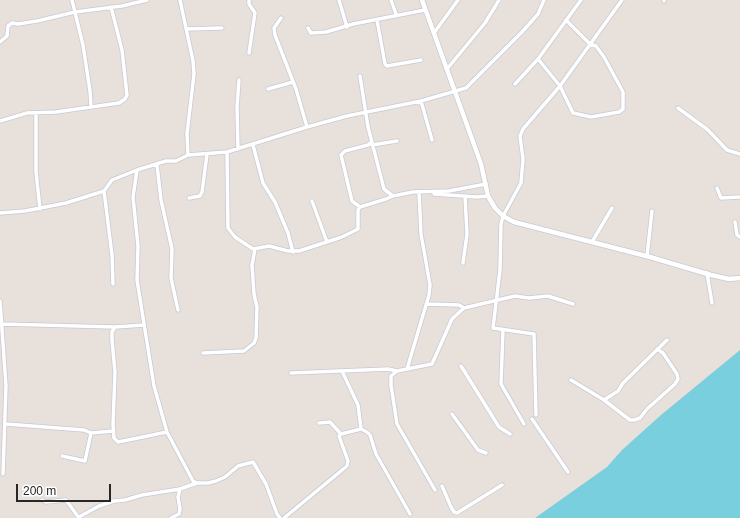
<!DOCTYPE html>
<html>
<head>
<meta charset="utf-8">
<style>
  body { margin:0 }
  #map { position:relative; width:740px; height:518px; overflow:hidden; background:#e8e0da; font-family:Helvetica,sans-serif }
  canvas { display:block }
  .scale { position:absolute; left:16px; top:484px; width:95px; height:18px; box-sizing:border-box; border:2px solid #272727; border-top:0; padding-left:5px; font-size:12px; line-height:14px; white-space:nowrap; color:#272727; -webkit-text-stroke:3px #fff; paint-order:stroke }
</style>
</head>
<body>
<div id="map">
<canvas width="740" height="518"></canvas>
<div class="scale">200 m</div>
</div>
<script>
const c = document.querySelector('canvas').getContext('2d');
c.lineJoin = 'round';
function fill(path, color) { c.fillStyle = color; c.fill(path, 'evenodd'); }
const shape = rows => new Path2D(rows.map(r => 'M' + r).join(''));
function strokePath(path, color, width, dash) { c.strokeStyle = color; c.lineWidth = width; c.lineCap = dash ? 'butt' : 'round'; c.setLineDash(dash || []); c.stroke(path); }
const water = shape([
  [740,350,740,518,535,518,607,467,622,450,661,415]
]);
const minor = shape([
  [72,0,83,45,90,91,91,107],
  [180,0,193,61,194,74,187,134,188,155],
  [249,0,249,4,255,13,249,53],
  [339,0,347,27],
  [391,0,396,14],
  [664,0,664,1],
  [281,18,274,28,275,35,296,89,307,127],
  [377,20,385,64,387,66,421,60],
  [308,28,311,33,326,32,353,24,425,10],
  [186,29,222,28],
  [434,33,458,0],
  [0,42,7,36,8,26,12,23,18,24,37,21,75,12,122,6,147,0],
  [538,59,560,86,573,113,591,117,619,112,623,109,623,92,604,57,596,46,590,44,566,20],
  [447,69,485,23,499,0],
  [360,76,368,127,384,189,393,196],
  [515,84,538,59,581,0],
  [268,89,293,82],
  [421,101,432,140],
  [678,108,708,130,727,150,740,154],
  [36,114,36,172,40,209],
  [0,121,27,113,56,112,119,103,125,99,127,95,122,50,111,7],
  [253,145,263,183,275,202,288,233,293,252],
  [372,145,397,141],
  [238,149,237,107,239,80],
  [227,152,228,228,235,237,253,249,269,246,288,251,299,251,342,237,358,229,358,210,360,207,386,199,393,196,413,192,449,191,486,184],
  [157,165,161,200,172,249,171,278,178,310],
  [137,170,133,197,138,246,137,280,154,386,167,432,193,481,197,483,208,483,216,481,225,477,238,466,253,462,266,484,277,514,280,518],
  [717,188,721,198,740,197],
  [104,191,112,255,113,284],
  [434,194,477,197,488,196],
  [189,198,200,196,202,192,207,154],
  [312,201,327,242],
  [360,207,352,201,341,155,345,151,368,145,372,142],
  [0,213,25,211,66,203,104,191,112,180,137,170,166,161,176,161,188,155,227,152,307,127,347,116,421,101,466,88,522,32,538,14,544,0],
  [735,222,737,235,740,237],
  [592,242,612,208],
  [647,256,652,211],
  [463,263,467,234,465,196],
  [707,273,712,303],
  [0,301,6,386,3,474],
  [426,304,459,305,464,308,515,296,529,298,548,296,573,304],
  [2,324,115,327,144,325],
  [115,327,112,332,112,340,115,372,113,425,114,438,118,442,167,432],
  [503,330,501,384,524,424],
  [203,353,244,351,254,343,256,338,257,307,254,294,252,265,255,249],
  [461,366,499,427,510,434],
  [407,369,432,364,452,319,464,308],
  [342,371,358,405,361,429],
  [397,371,391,376,391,385,397,424,435,490],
  [291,373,388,369,397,371,407,369,429,295,430,285,421,234,419,192],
  [571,380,604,400,630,420,634,420,640,418,647,409,675,384,678,379,677,374,663,353,657,349],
  [604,400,618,391,623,383,667,340],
  [452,414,478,450,486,453],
  [536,415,534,334,493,328,500,270,501,224,503,216,521,183,523,159,520,136,523,129,560,86,622,0],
  [532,419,568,472],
  [319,423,330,422,341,434],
  [6,424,84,430,91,433,113,431],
  [62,456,85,461,91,433],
  [442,486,451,507,454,512,457,513,502,485],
  [42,500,46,502,66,500,79,518],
  [79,517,99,506,114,501,125,500,142,495,180,489],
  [171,518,179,514,180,509,178,497,180,489,197,483],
  [284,518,347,466,348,461,339,436,341,434,361,429,367,432,370,435,376,454,410,514]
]);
const tertiary = shape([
  [422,0,481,164,488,196,495,208,503,216,514,222,650,257,711,275,729,279,740,278]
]);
fill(water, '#79cfde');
strokePath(minor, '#c6cad3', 5);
strokePath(tertiary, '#c6cad3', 6);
strokePath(minor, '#fff', 3.5);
strokePath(tertiary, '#fff', 4.5);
</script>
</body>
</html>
